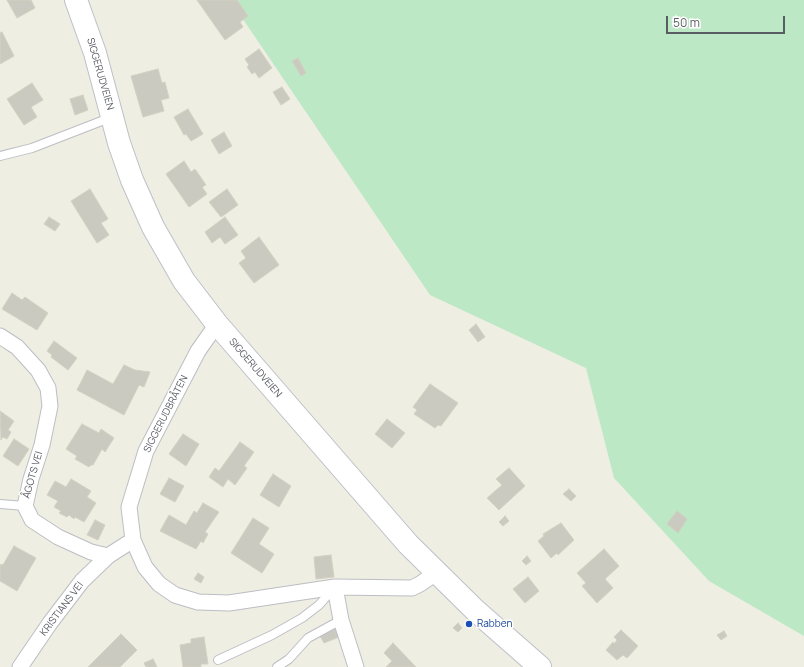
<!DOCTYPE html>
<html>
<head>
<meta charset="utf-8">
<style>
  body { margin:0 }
  #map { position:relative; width:804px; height:667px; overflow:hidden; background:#eeeee2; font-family:Manrope,sans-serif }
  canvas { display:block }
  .scale { position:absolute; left:666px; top:16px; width:119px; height:18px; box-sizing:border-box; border:2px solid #5a5c64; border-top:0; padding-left:5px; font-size:12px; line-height:14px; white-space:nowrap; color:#5a5c64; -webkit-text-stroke:3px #fff; paint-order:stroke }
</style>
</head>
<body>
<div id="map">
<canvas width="804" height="667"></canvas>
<div class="scale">50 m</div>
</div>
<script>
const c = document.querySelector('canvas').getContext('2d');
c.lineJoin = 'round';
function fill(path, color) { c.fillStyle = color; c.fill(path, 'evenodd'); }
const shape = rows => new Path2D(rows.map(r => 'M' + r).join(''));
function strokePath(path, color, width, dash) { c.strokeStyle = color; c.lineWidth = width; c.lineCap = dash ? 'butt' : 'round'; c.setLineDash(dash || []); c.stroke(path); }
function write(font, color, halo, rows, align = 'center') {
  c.font = font + ' Manrope,sans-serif'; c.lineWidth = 3; c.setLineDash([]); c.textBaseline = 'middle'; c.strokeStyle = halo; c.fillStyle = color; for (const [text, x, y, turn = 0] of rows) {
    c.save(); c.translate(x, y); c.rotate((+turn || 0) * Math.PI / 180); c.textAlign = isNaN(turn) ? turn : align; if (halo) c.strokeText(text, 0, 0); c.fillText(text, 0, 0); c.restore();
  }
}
const green = shape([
  [230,0,804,0,804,636,709,581,614,478,586,368,430,295]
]);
const building = shape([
  [7,0,31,0,35,8,17,18,7,0],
  [197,0,237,0,248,16,240,22,243,27,225,40,197,0],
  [2,32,14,56,0,64,0,33,2,32],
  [259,49,272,68,259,78,255,72,252,74,247,67,249,65,245,59,259,49],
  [298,58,306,73,301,76,292,61,298,58],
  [158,69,162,83,165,82,169,98,161,100,164,111,143,117,131,76,158,69],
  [32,83,43,100,31,107,37,117,24,125,7,99,32,83],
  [282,87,290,99,281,105,273,92,282,87],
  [83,95,88,110,75,115,70,99,83,95],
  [188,109,203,134,191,141,186,134,184,135,174,117,188,109],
  [224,132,232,146,219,154,211,140,224,132],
  [184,161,191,172,195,169,206,185,202,187,207,194,189,207,166,174,184,161],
  [90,189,108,219,101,223,109,235,97,243,71,201,90,189],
  [227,189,238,205,221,217,209,202,227,189],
  [49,217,60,224,55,231,44,224,49,217],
  [225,217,238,235,225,244,220,237,212,243,205,232,225,217],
  [259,237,279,265,254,283,239,263,246,258,241,251,259,237],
  [12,293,22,300,25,297,48,313,37,330,2,309,12,293],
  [476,324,485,337,478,342,469,330,476,324],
  [54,341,77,358,68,370,51,357,52,355,47,351,54,341],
  [124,365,135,370,150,372,144,387,139,385,124,415,77,390,87,370,113,384,124,365],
  [430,384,458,403,441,426,438,425,435,428,414,414,417,410,413,407,430,384],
  [0,411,14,421,8,430,11,432,7,439,3,437,1,440,0,411],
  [387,419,405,433,392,448,375,434,387,419],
  [82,424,99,433,101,429,114,438,105,452,102,449,93,465,91,465,89,467,75,459,77,456,66,449,82,424],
  [183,434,199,444,186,466,169,454,183,434],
  [14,439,29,449,18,466,3,456,14,439],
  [240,442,254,452,244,466,247,468,235,485,228,479,223,487,209,477,215,468,219,471,240,442],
  [509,468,525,486,499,510,487,498,502,485,496,479,509,468],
  [273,474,291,486,279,507,260,495,273,474],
  [169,478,184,486,175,502,160,494,169,478],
  [71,479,91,491,87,497,96,503,84,522,75,517,74,519,69,515,67,517,59,513,61,511,54,507,58,501,47,495,55,481,66,487,71,479],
  [569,489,576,496,571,501,563,494,569,489],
  [203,503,219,512,205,532,208,534,203,543,201,541,196,549,160,531,169,515,186,525,194,511,197,513,203,503],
  [677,511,687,519,678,533,667,524,677,511],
  [505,516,509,521,503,526,499,522,505,516],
  [253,518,269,528,259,544,274,554,262,573,231,553,253,518],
  [95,520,105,525,98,540,87,535,95,520],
  [561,523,574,540,558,555,557,553,551,558,538,541,544,536,543,534,561,523],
  [14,546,36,558,17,591,0,581,0,566,1,564,3,565,14,546],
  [604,549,619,566,605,579,613,588,597,603,582,586,586,583,577,573,604,549],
  [331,555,334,577,316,579,314,557,331,555],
  [527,556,531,561,526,565,522,561,527,556],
  [198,573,204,577,201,583,194,579,198,573],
  [528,577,539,591,525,603,513,589,528,577],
  [458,623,462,628,458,632,453,628,458,623],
  [335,629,339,637,324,643,320,636,335,629],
  [621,630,638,646,627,658,623,655,617,660,606,650,613,642,614,644,617,640,614,637,621,630],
  [724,631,727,636,721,640,717,635,724,631],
  [121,634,137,650,120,667,88,667,121,634],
  [204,637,208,664,201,664,201,667,183,667,180,645,191,643,191,639,204,637],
  [393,643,416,667,386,667,392,661,384,653,393,643],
  [153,659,157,667,146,667,144,663,153,659]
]);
const lane = shape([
  [0,156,32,148,112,117],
  [0,504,25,506],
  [218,660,272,635,302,618,319,605,335,587],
  [277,667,289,659,308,638,341,620]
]);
const street = shape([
  [217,324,198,351,146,451,129,507,133,540,145,567,159,584,175,595,198,602,229,603,335,587,412,588,420,584,436,573],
  [0,336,17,347,38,370,48,388,50,406,42,445,31,479,25,506,32,520,58,537,91,552,108,556,133,540],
  [335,587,341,620,356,667],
  [20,667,50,623,82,581,108,556]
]);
const secondary = shape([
  [76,0,95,53,119,143,132,180,153,227,184,281,217,324,408,544,475,610,540,667]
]);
const markers = [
  [469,624,4,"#1a4fb4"]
];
const streetNames = [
  ["SIGGERUDVEIEN",100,74,74],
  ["SIGGERUDVEIEN",255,368,49],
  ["SIGGERUDBRÅTEN",166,414,-63],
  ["ÅGOTS VEI",33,475,-74],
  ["KRISTIANS VEI",62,609,-53]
];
const transitNames = [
  ["Rabben",477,624]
];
fill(green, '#bce8c5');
fill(building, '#cbcac1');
strokePath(building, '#d3d1c0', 1);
strokePath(lane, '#bcbec4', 10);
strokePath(street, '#bcbec4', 17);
strokePath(secondary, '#bec0c9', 24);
strokePath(lane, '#fff', 8);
strokePath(street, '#fff', 15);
strokePath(secondary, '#fff', 22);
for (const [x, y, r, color] of markers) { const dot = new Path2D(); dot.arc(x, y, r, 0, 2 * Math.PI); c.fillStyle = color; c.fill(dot); strokePath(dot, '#fff', 1.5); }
write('10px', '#5a5c64', '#fff', streetNames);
write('10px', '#164399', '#fff', transitNames, 'left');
</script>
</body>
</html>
